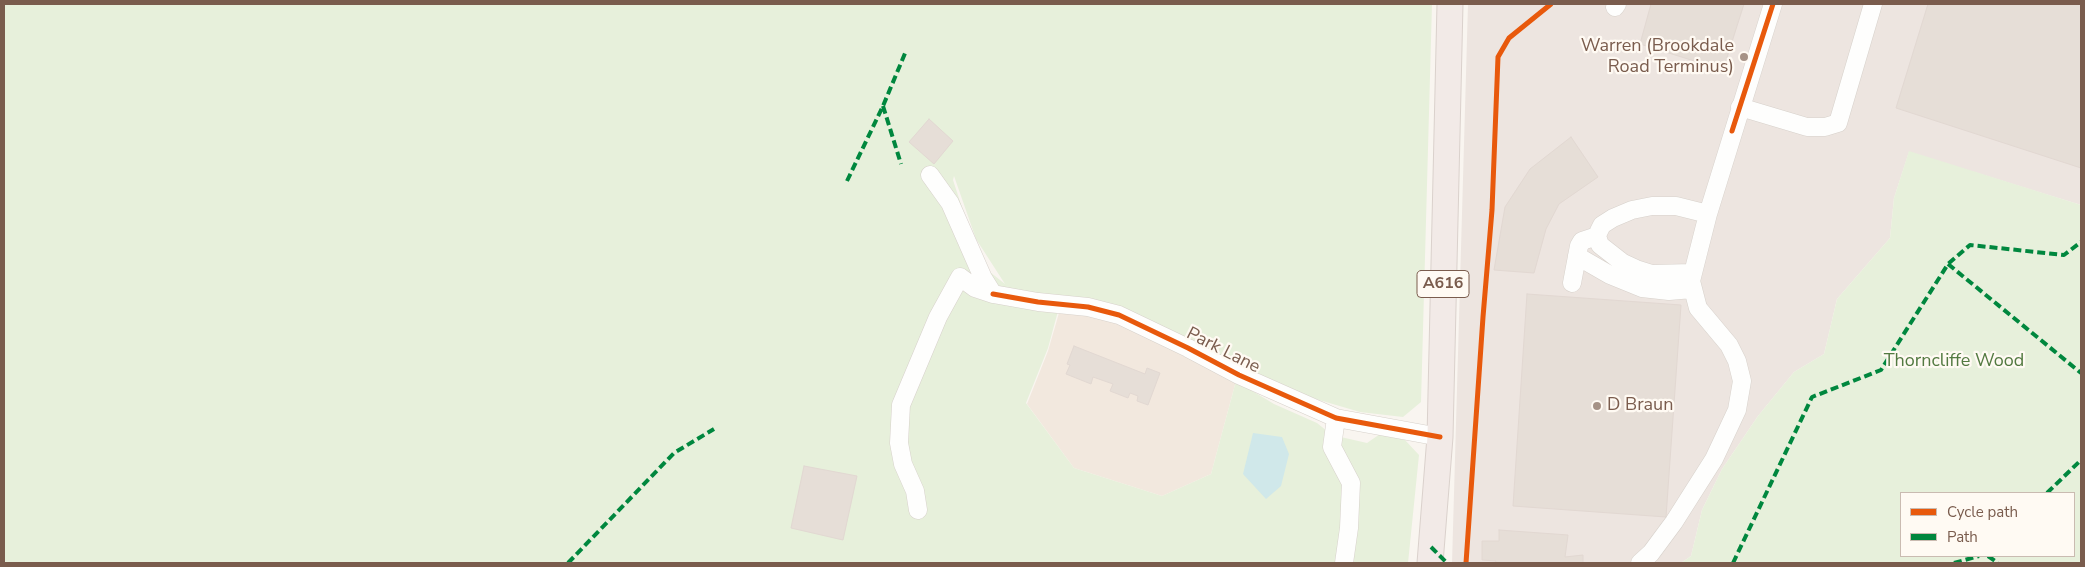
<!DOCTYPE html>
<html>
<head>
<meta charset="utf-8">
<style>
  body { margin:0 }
  #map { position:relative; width:2085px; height:567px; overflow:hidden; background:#f9f5f0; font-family:"Nunito Sans",sans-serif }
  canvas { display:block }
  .frame { position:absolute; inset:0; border:5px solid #7a5c4d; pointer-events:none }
  .legend { position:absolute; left:1900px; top:492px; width:175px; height:65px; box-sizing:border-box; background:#fffaf3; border:1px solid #cabbb1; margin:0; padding:6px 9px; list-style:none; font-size:15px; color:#7a5c4d }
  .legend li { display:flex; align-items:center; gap:10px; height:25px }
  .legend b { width:25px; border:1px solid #cabbb1 }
</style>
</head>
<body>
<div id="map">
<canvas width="2085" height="567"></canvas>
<div class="frame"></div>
<ul class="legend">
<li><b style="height:6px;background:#e8590c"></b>Cycle path</li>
<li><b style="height:6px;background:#00873e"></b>Path</li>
</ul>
</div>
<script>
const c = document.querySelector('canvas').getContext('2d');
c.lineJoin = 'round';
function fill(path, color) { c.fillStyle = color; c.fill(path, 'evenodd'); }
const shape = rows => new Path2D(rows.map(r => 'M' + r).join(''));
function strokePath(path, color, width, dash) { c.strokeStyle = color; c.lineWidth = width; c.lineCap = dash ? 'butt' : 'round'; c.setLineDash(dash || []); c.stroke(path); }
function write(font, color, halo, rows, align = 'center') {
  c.font = font + ' "Nunito Sans",sans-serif'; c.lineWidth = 4.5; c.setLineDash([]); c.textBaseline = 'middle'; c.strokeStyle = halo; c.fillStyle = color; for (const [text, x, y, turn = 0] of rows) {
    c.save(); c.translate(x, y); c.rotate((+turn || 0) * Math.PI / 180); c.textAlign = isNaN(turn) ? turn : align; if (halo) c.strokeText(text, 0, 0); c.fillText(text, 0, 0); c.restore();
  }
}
const residential = shape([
  [1059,313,1089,313,1119,321,1236,381,1211,474,1162,496,1074,468,1027,404,1048,351]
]);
const industrial = shape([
  [1468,4,2081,4,2081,205,1909,152,1894,198,1890,238,1837,299,1824,354,1794,372,1758,416,1722,469,1702,510,1691,556,1681,563,1452,563]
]);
const green = shape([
  [4,4,1432,4,1421,402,1403,417,1360,412,1285,390,1061,300,1048,348,1026,403,1074,468,1162,496,1211,474,1236,381,1274,404,1317,423,1332,435,1367,443,1380,434,1405,440,1419,455,1408,563,4,563],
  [954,176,976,239,1005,284,990,272,972,238,953,180],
  [1909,151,2081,205,2081,563,1681,563,1691,556,1702,510,1722,469,1758,416,1794,372,1824,354,1837,299,1890,238,1894,198],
  [2074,493,2074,556,1901,556,1901,493]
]);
const water = shape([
  [1253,433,1282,437,1289,454,1281,486,1266,499,1243,474]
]);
const building = shape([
  [1651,4,1744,4,1723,70,1640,44,1651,4],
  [1928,4,2081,4,2081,168,1896,108,1928,4],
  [929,119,953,141,934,164,909,142,929,119],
  [1571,137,1598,177,1559,204,1546,229,1534,273,1494,270,1505,207,1530,169,1571,137],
  [1527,294,1681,305,1666,517,1513,506,1527,294],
  [1074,346,1145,374,1147,368,1160,373,1148,405,1137,401,1138,396,1130,393,1128,398,1110,391,1113,384,1093,377,1091,384,1066,374,1070,365,1067,364,1074,346],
  [804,466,857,476,843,540,791,528,804,466],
  [1499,530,1568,535,1565,557,1583,555,1583,563,1495,563,1496,561,1482,560,1482,541,1499,541,1499,530]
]);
const minor = shape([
  [1615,7,1617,4],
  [1740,107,1807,127,1825,127,1838,123,1873,4],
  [930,175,950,203,983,278,993,294],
  [1577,256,1610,275,1642,288,1669,291,1692,289],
  [1692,273,1652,274,1636,269,1623,263,1600,245,1597,236,1599,231,1602,225,1613,218,1632,210,1652,206,1676,206,1708,214],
  [1572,283,1579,246,1582,241,1597,236],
  [1336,418,1332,447,1351,483,1349,528,1344,563],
  [918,510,915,491,903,464,899,443,901,405,938,317,960,277,975,288,993,294,1038,302,1088,307,1119,315,1188,348,1239,375,1336,418,1440,437],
  [1640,563,1651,553,1674,522,1714,459,1737,410,1742,381,1737,361,1729,345,1698,308,1691,281,1708,214,1773,4]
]);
const highway = shape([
  [1430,563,1440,437,1450,4]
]);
const quiet = shape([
  [883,106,901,164],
  [847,181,883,106,906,51],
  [1948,264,2081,373],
  [2047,493,2081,460],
  [1431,547,1447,563],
  [1988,556,1998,563],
  [568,563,674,453,714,429],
  [1733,563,1812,397,1881,370,1948,264,1970,245,2064,255,2081,242],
  [1954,563,1979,556]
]);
const cycleway = shape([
  [1732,131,1773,4],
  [993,294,1038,302,1088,307,1119,315,1188,348,1239,375,1336,418,1440,437],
  [1466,563,1483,317,1492,210,1498,57,1509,38,1551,4]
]);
const markers = [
  [1744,57,5,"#a69286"],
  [1597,406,5,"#a69286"]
];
const shields = [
  [1443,284,52]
];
const shieldNames = [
  ["A616",1443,284]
];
const poiNames = [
  ["Warren (Brookdale",1734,47],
  ["Road Terminus)",1734,68],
  ["D Braun",1607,406,"left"]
];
const streetNames = [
  ["Park Lane",1223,351,27]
];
const parkNames = [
  ["Thorncliffe Wood",1954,362]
];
fill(residential, '#f2e8de');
fill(industrial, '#ede5e0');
fill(green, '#e7f0db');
fill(water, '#d0e8ea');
fill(building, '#e6ded7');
strokePath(building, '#e2d8d2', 1);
strokePath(minor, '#d7d1cb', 19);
strokePath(highway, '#dad1cc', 27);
strokePath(minor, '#fefefd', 18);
strokePath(highway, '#f2eae7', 25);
strokePath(quiet, '#00873e', 4, [8, 4]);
strokePath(cycleway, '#e8590c', 5);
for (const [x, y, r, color] of markers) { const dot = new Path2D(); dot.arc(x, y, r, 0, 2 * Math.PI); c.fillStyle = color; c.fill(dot); strokePath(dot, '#fffaf3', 2); }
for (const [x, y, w] of shields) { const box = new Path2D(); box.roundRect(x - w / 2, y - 13.5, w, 27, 4); c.fillStyle = '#fffaf3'; c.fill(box); strokePath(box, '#7a5c4d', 1); }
write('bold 16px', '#7a5c4d', null, shieldNames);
write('18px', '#7a5c4d', '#fffaf3', poiNames, 'right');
write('18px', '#7a5c4d', '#fffaf3', streetNames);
write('18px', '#537a41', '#fffaf3', parkNames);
</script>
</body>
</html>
